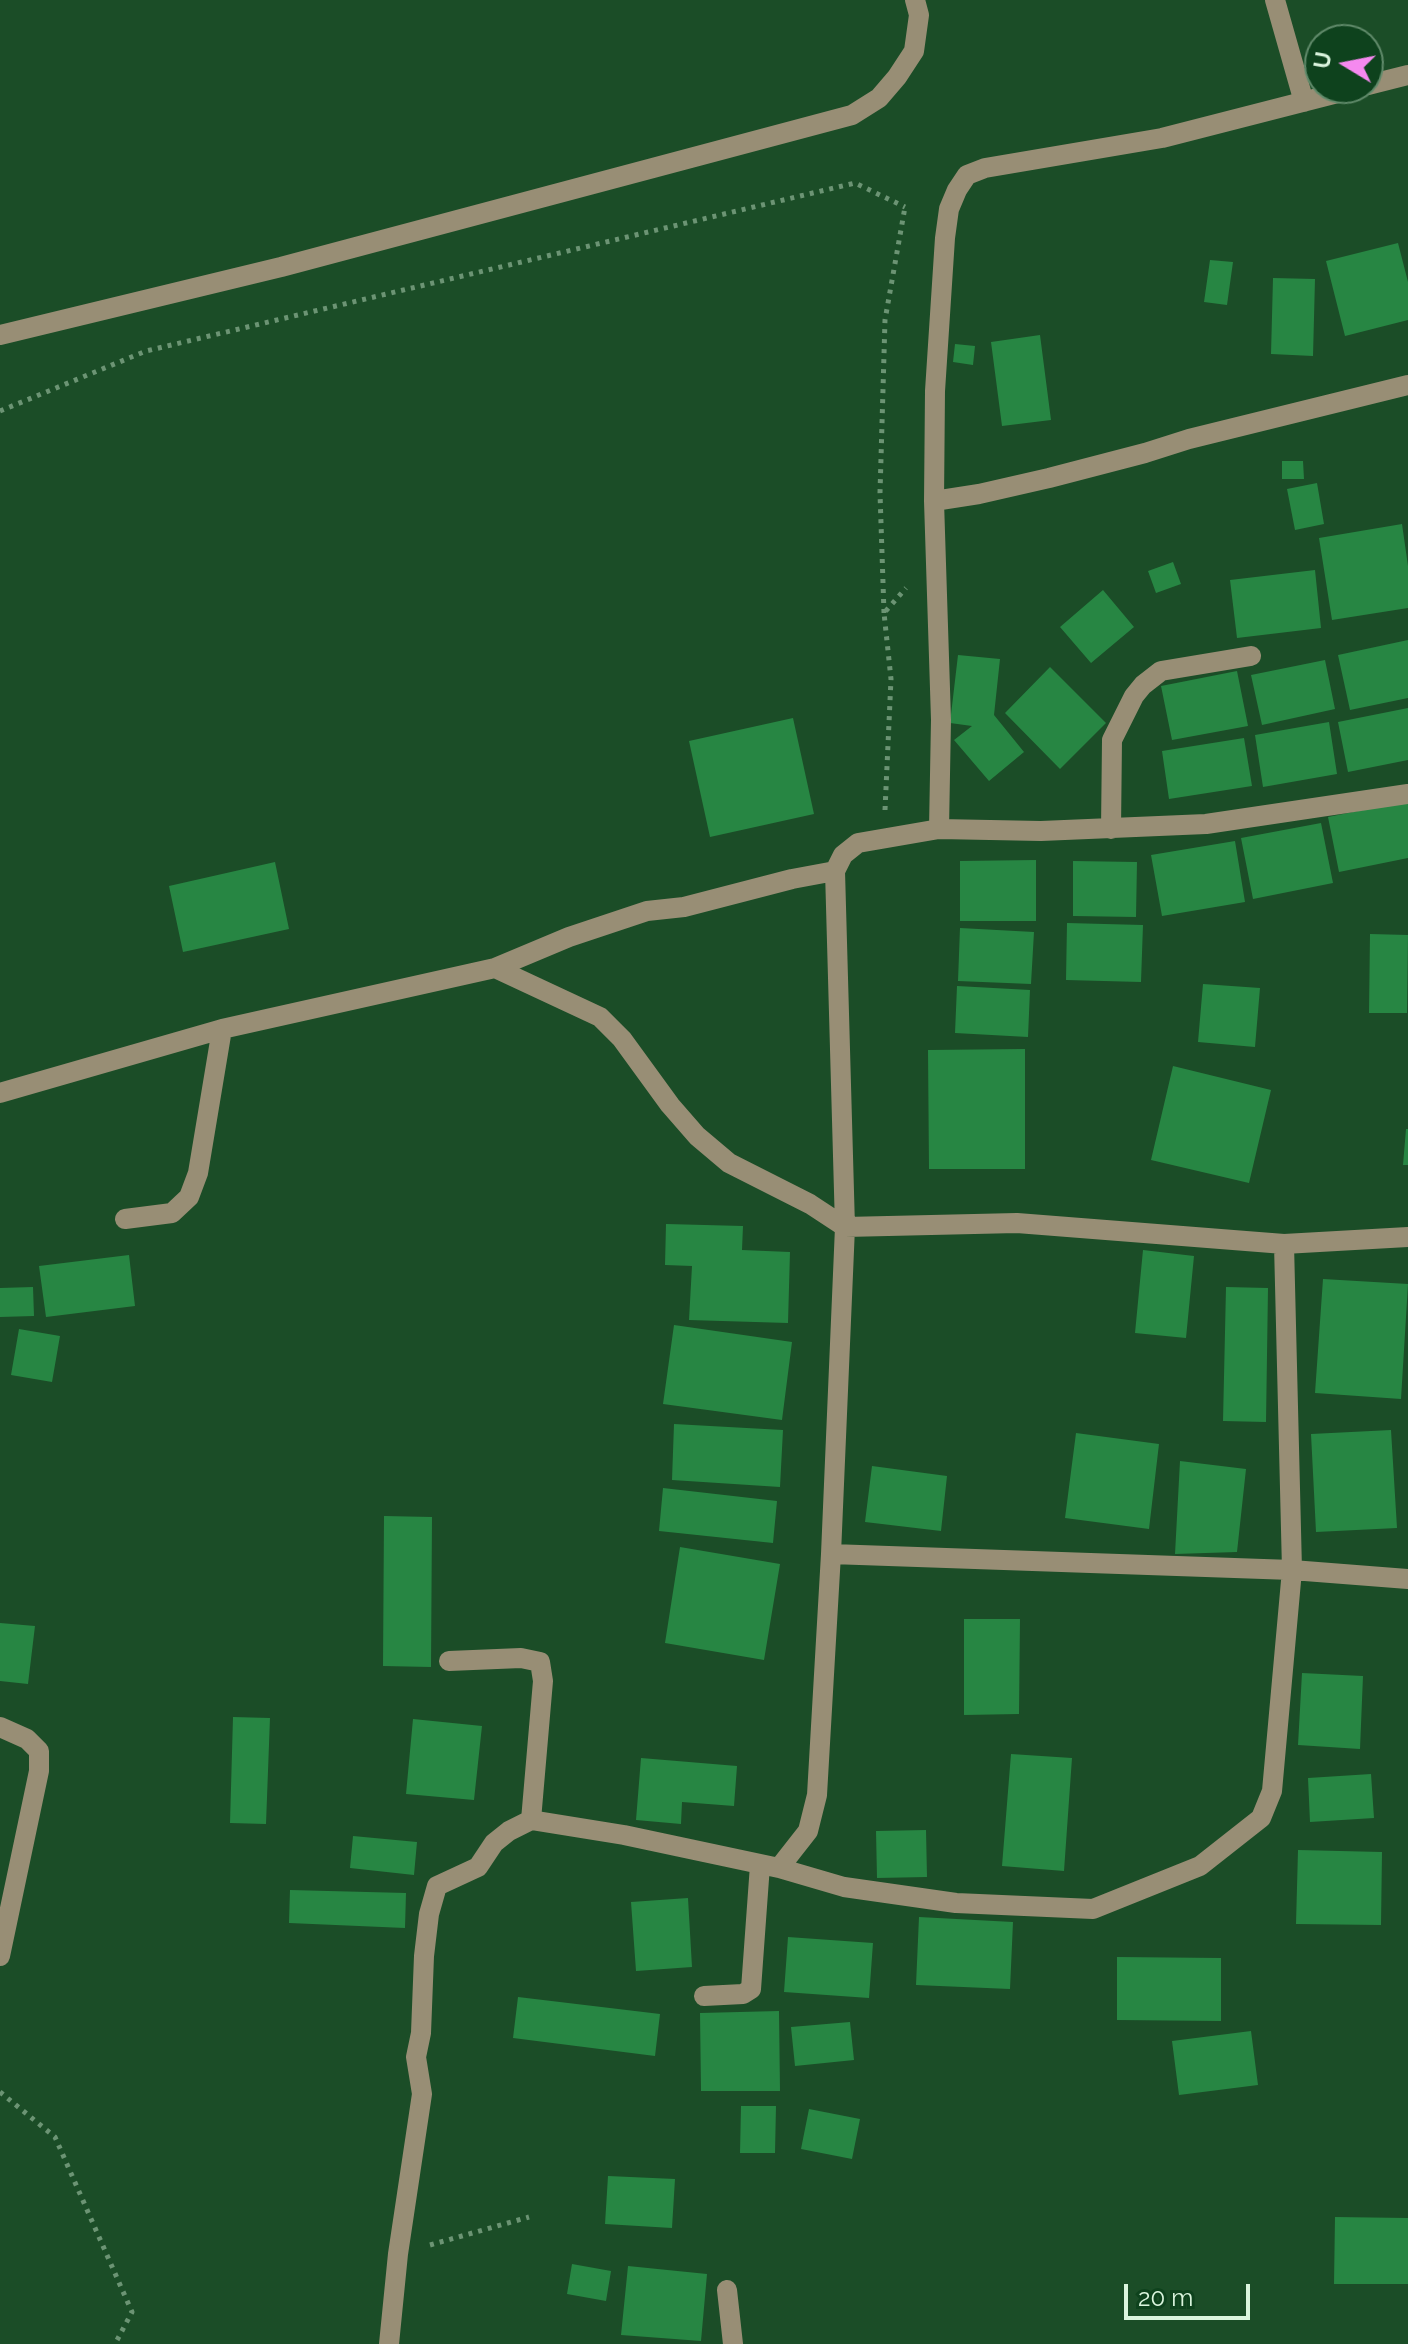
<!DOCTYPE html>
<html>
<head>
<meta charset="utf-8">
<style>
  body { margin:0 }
  #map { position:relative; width:1408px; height:2344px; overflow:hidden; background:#1b4d27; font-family:Raleway,sans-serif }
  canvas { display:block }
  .north { position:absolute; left:1304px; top:24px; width:80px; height:80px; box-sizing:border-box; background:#0e421d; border:2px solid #608a6a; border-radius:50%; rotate:280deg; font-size:22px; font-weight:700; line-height:32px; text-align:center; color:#dbf5de }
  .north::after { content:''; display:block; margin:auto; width:28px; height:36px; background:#f589ef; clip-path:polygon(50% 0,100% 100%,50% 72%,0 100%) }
  .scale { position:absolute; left:1124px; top:2284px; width:126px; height:36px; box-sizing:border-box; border:4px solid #dbf5de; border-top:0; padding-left:10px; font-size:24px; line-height:28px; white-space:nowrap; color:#dbf5de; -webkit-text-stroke:6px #0e421d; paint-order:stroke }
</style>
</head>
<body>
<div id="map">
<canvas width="1408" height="2344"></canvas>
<div class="north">U</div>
<div class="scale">20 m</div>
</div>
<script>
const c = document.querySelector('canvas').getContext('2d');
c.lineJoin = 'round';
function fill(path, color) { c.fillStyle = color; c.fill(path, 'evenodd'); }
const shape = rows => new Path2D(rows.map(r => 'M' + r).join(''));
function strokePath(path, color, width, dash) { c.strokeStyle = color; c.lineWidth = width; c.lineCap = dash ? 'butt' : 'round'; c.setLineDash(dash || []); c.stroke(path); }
const building = shape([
  [1398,243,1408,282,1408,320,1345,336,1326,261],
  [1210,260,1233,262,1227,305,1204,302],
  [1273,278,1315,279,1313,356,1271,354],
  [1040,335,1051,420,1002,426,991,342],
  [955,344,975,346,973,365,953,362],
  [1282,461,1303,461,1304,479,1282,479],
  [1317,483,1324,524,1295,530,1287,489],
  [1402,524,1408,566,1408,608,1332,620,1319,538],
  [1173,562,1181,584,1156,593,1148,571],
  [1315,570,1321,628,1237,638,1230,580],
  [1103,590,1134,627,1091,663,1060,627],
  [1408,640,1408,698,1350,710,1338,655],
  [958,655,1000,659,994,715,1024,752,989,781,954,740,972,726,950,723],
  [1325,660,1335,709,1262,725,1251,675],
  [1050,667,1106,723,1060,769,1005,713],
  [1237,671,1248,726,1172,740,1161,686],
  [1408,708,1408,760,1348,772,1338,722],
  [793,718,814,814,710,837,689,741],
  [1329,722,1337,774,1263,787,1255,735],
  [1244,738,1252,786,1169,799,1162,751],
  [1408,801,1408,858,1339,872,1328,817],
  [1321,823,1333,883,1253,899,1241,838],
  [1235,841,1245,902,1162,916,1151,855],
  [1036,860,1036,921,960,921,960,861],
  [1073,861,1137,862,1136,917,1073,916],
  [275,862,289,929,183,952,169,886],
  [1067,923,1143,925,1141,982,1066,980],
  [960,928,1034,932,1031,984,958,981],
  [1370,934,1408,935,1407,1013,1369,1013],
  [1203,984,1260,988,1255,1047,1198,1042],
  [957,986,1030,990,1028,1037,955,1033],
  [1025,1049,1025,1169,929,1169,928,1050],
  [1173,1066,1271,1090,1249,1183,1151,1160],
  [1406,1129,1408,1129,1408,1165,1403,1165],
  [666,1224,743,1226,742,1250,790,1252,788,1323,689,1320,692,1266,665,1265],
  [1143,1250,1194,1256,1186,1338,1135,1333],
  [129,1255,135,1306,46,1317,39,1266],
  [1323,1279,1408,1284,1401,1399,1315,1393],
  [33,1287,34,1316,0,1317,0,1288],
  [1226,1287,1268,1288,1266,1422,1223,1421],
  [674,1325,792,1342,782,1420,663,1404],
  [19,1329,60,1336,52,1382,11,1375],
  [674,1424,783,1430,780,1487,672,1480],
  [1391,1430,1397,1528,1316,1532,1311,1434],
  [1076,1433,1159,1444,1149,1529,1065,1518],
  [1180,1461,1246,1469,1237,1552,1175,1554],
  [872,1466,947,1476,941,1531,865,1522],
  [663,1488,777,1501,773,1543,659,1531],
  [384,1516,432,1517,431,1667,383,1666],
  [680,1547,780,1564,764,1660,665,1643],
  [964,1619,1020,1619,1019,1714,964,1715],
  [0,1623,35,1626,28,1684,0,1681],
  [1302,1673,1363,1676,1360,1749,1298,1745],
  [233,1717,270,1718,266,1824,230,1823],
  [413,1719,482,1726,474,1800,406,1794],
  [1011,1754,1072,1758,1064,1871,1002,1866],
  [641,1758,737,1766,734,1806,682,1802,681,1824,636,1820],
  [1371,1774,1374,1818,1310,1822,1308,1778],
  [926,1830,927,1877,877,1878,876,1831],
  [353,1836,417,1842,414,1875,350,1868],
  [1298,1850,1382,1852,1381,1925,1296,1924],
  [290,1890,406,1893,405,1928,289,1923],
  [688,1898,692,1967,636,1971,631,1902],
  [919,1917,1013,1922,1010,1989,916,1985],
  [788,1937,873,1943,869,1998,784,1992],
  [1117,1957,1221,1958,1221,2021,1117,2020],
  [518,1997,660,2014,655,2056,513,2038],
  [779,2011,780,2091,701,2091,700,2013],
  [850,2022,854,2060,795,2066,791,2027],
  [1251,2031,1258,2085,1179,2095,1172,2041],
  [741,2106,776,2106,775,2153,740,2153],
  [809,2109,860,2119,852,2159,801,2149],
  [608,2176,675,2179,672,2228,605,2224],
  [1335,2217,1408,2218,1408,2284,1334,2284],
  [572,2264,611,2271,606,2301,567,2294],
  [628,2266,707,2274,701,2341,621,2335]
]);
const path = shape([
  [0,411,146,351,855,183,905,207],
  [884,613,880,493,885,320,905,207],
  [885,810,891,679,884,613,906,588],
  [0,2092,55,2137,132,2312,115,2344],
  [430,2245,529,2217]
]);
const minor = shape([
  [1275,0,1304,102],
  [1368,85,1408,75],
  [0,335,281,267,852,115,879,98,897,77,914,51,919,15,915,0],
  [934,501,979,494,1049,478,1145,453,1189,439,1408,385],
  [939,829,941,720,934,501,935,391,945,238,949,209,957,190,967,175,985,168,1162,138,1357,88],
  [1111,829,1112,740,1134,696,1143,685,1161,671,1251,656],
  [495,968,600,1017,622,1039,670,1105,697,1136,729,1163,810,1204,845,1227,1017,1223,1284,1244,1408,1237],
  [0,1093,222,1029,495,968,569,937,647,911,684,907,792,879,835,871],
  [125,1219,172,1213,189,1197,198,1173,222,1029],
  [831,1554,1292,1570,1408,1579],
  [449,1661,521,1658,540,1662,543,1681,531,1820],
  [0,1727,27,1739,39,1751,39,1771,0,1956],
  [779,1868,844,1887,956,1903,1093,1909,1200,1866,1261,1818,1272,1791,1292,1570,1284,1244],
  [704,1996,743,1994,751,1989,760,1865],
  [727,2290,733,2344],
  [389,2344,398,2254,422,2094,416,2057,421,2033,424,1956,429,1914,437,1886,478,1867,494,1843,509,1831,531,1820,624,1835,779,1868,808,1831,817,1795,831,1554,845,1227,835,871,843,855,858,843,939,829,1041,831,1206,824,1408,794]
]);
fill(building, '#278643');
strokePath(path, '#6c9474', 5, [4, 6]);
strokePath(minor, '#988e75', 20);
</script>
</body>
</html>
